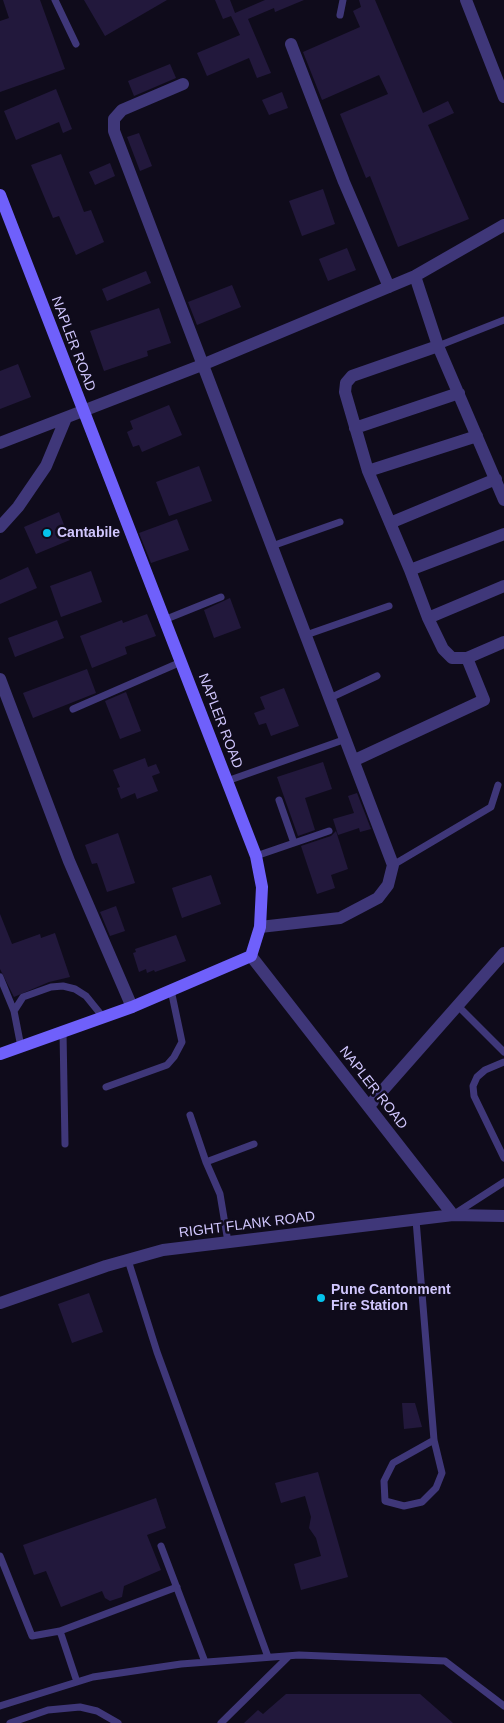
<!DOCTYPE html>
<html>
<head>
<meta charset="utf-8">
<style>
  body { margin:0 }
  canvas { display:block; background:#0f0b1b }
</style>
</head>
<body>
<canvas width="504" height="1723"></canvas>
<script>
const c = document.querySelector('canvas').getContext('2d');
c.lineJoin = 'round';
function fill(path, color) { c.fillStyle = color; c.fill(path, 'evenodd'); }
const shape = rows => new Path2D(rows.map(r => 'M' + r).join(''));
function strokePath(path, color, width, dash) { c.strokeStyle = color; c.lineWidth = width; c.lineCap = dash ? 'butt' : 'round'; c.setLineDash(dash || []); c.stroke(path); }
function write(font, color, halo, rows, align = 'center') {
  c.font = font + ' Arial,sans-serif'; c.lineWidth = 5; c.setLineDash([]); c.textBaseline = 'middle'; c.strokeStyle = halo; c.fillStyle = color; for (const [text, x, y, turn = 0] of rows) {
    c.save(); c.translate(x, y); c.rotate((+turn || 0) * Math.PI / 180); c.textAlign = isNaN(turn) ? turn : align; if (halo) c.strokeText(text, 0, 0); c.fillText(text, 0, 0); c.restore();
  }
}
const building = shape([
  [3,0,40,0,65,69,0,92,0,21,9,18],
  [84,0,167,0,105,36],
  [215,0,230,0,235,13,265,0,304,0,275,12,274,8,248,19,271,73,257,78,249,58,207,76,197,53,240,35,231,16,223,19],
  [359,0,375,0,423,113,448,101,454,113,428,125,469,219,398,247,370,176,366,178,340,114,388,94,379,75,322,100,303,52,360,27,353,11,361,7],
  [170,64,176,78,134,96,128,81],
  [56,89,72,129,63,133,59,122,16,140,4,111],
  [282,92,288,108,269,115,262,100],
  [139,133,152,166,140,171,127,137],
  [61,154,84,212,91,210,104,242,76,255,59,216,53,218,31,165],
  [110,163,115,176,95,185,89,172],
  [323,189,335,224,302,236,289,201],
  [347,248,356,270,328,281,319,259],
  [146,271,151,283,107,301,102,289],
  [232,285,241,307,197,325,188,302],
  [159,308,171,343,147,351,148,356,104,371,90,331],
  [18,364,31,397,0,409,0,371],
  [169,405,182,435,142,452,139,445,133,447,127,432,133,429,130,421],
  [199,466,212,501,169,516,156,482],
  [59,512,70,540,36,554,24,527],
  [177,519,189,550,151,563,139,533],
  [28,567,37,588,0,604,0,580],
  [91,571,102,602,61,617,50,586],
  [230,598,241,628,214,638,204,610],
  [147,614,156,636,125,647,127,654,92,668,80,636,122,620,123,623],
  [57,620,64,638,15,657,8,638],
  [87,669,96,693,33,718,23,693],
  [284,688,299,726,271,736,266,723,259,725,254,713,265,709,260,697],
  [126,692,141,731,120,739,105,701],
  [145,758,148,767,156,764,160,773,152,776,158,791,137,799,135,793,121,799,117,788,120,787,113,770],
  [323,762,332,789,305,798,315,830,298,836,277,777],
  [357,793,371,829,360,832,359,828,338,835,333,819,354,813,348,796],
  [336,831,348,869,331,875,335,888,317,894,301,846,331,836],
  [118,833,135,883,107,892,97,863,92,864,85,845],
  [211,875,221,904,182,918,172,888],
  [116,906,125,931,110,936,100,912],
  [0,914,12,944,40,934,41,938,55,933,70,977,49,982,14,997,0,969],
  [176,935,186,961,155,972,154,970,147,973,146,969,139,972,133,953,136,952,135,949],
  [89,1293,103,1332,72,1343,58,1304],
  [402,1403,415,1403,422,1427,404,1429],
  [318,1472,348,1577,301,1590,294,1564,321,1556,316,1538,309,1528,311,1517,305,1496,281,1503,275,1483],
  [156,1498,166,1528,147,1535,161,1570,124,1586,122,1597,110,1601,105,1598,102,1591,61,1607,46,1571,34,1575,23,1545],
  [286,1694,420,1694,453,1723,244,1723,258,1710,263,1714]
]);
const lane = shape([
  [55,0,76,44],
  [340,15,343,0],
  [438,346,504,320],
  [272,546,340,522],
  [164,620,221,597],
  [306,635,389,606],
  [330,698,377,676],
  [73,709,181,662],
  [227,781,346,739],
  [279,800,294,843],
  [256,856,329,831],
  [393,865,491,807,498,785],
  [0,977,14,1011,21,1047],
  [458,1006,504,1052],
  [14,1011,23,997,51,987,63,986,75,989,86,996,103,1017],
  [63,1032,65,1144],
  [504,1062,485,1070,477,1077,473,1086,474,1096,504,1158],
  [106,1087,167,1065,174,1057,182,1042,171,990],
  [190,1115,206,1162,220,1194,228,1242],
  [206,1162,254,1144],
  [456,1213,504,1182],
  [416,1220,434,1440,442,1473,436,1488,422,1502,404,1506,385,1501,384,1481,393,1463,434,1440],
  [128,1260,157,1352,268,1657],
  [161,1546,205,1662],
  [0,1556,32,1636,60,1631,77,1682],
  [60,1631,177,1587],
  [0,1706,93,1677,181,1664,299,1655,445,1661,504,1706],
  [10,1723,48,1710,80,1707,97,1711,118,1723],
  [221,1723,289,1656]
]);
const street = shape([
  [466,0,504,97],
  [291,44,344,182,389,287],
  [183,84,122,110,114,119,114,131,393,865,388,885,378,898,340,918,260,927],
  [415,276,438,346,504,500],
  [438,346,352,376,346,383,345,392,368,471,410,570,428,618,443,649,452,658,467,658,504,642],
  [355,428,459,393],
  [0,443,202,365,415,276,504,225],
  [368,471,477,436],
  [390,523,496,479],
  [0,527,18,507,46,466,66,418],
  [410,570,504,534],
  [428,618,504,586],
  [0,679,69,861,132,1007],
  [355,760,484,700,467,658],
  [251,956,453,1215],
  [369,1106,504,953],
  [0,1303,106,1266,163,1250,453,1215,504,1216]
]);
const secondary = shape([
  [0,195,256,856,262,887,260,927,251,956,132,1007,0,1054]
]);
const markers = [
  [47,533,5,"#05c3eb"],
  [321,1298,5,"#05c3eb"]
];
const streetNames = [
  ["NAPLER ROAD",73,344,69],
  ["NAPLER ROAD",220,721,69],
  ["NAPLER ROAD",373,1088,52],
  ["RIGHT FLANK ROAD",247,1225,-7]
];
const poiNames = [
  ["Cantabile",57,533],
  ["Pune Cantonment",331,1290],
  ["Fire Station",331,1306]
];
fill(building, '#22183c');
strokePath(lane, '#3f3779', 7);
strokePath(street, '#3f3779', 12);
strokePath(secondary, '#6f60fb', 12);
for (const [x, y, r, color] of markers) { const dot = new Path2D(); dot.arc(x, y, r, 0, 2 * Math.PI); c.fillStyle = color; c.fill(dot); strokePath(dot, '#0f0b1b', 2); }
write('14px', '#d1c7fe', '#0f0b1b', streetNames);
write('bold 14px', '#d1c7fe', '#0f0b1b', poiNames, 'left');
</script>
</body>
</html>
